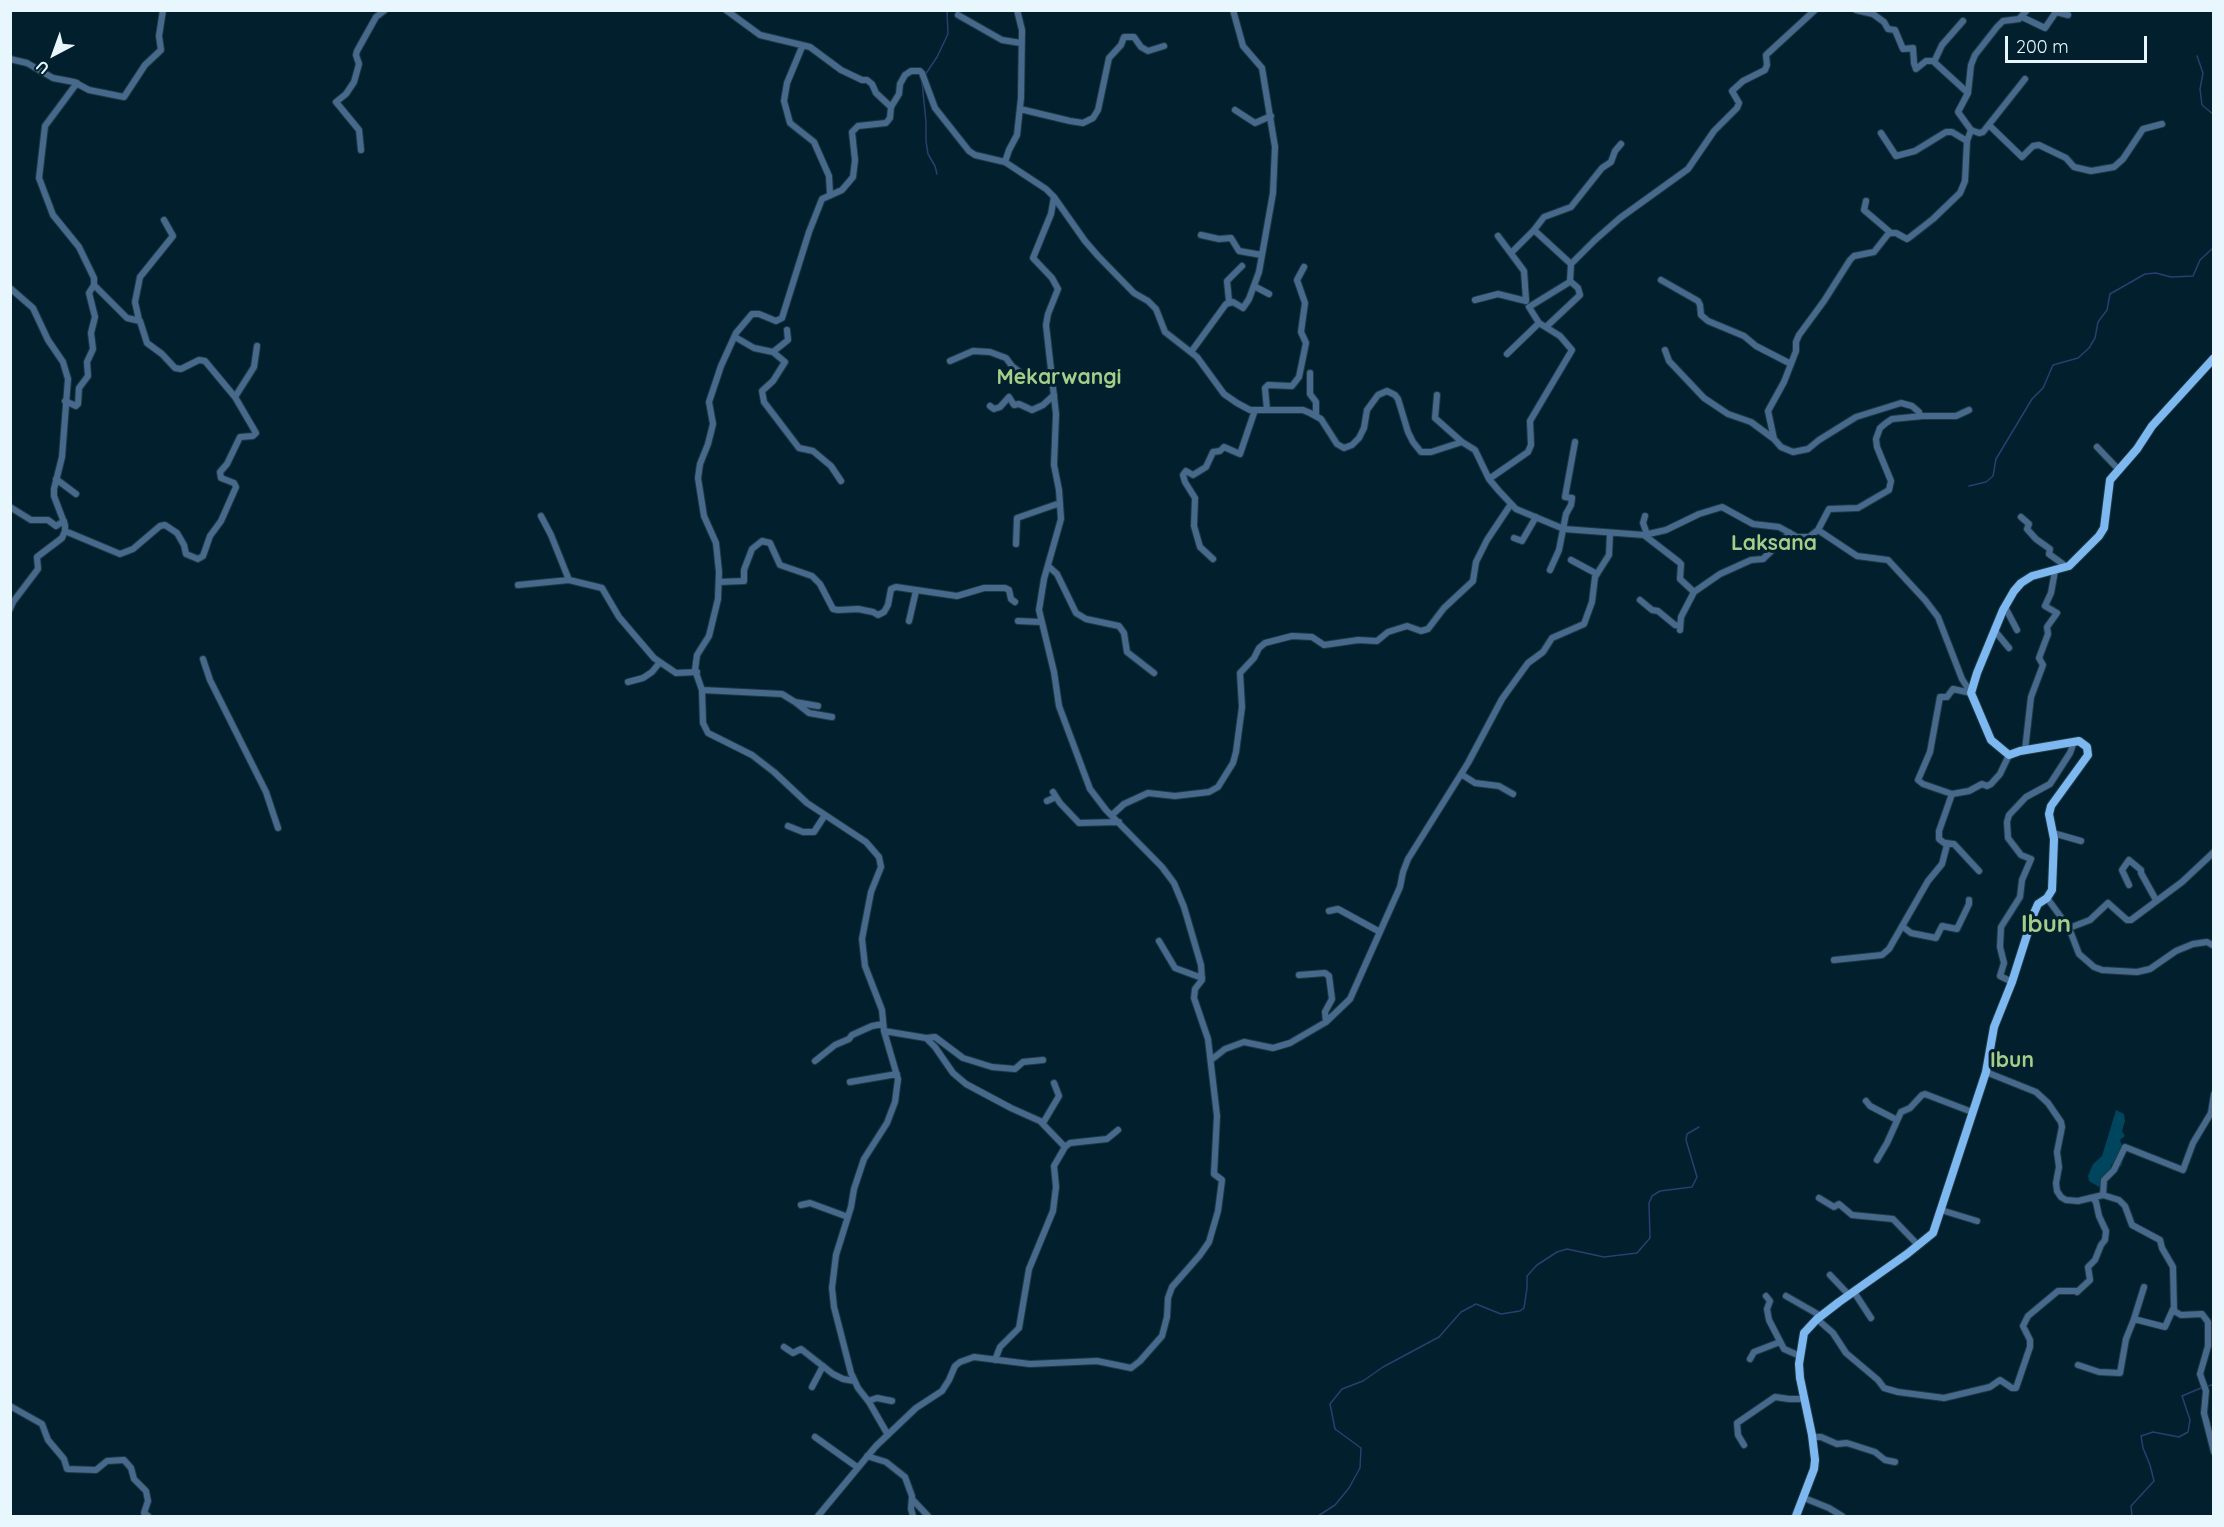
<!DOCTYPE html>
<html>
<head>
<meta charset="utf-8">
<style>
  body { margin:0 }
  #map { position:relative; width:2224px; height:1527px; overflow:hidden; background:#011f2c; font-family:Quicksand,sans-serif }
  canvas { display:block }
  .frame { position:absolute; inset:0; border:12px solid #e8f6fd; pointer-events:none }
  .north { position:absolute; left:24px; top:24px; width:60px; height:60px; -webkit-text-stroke:4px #011f2c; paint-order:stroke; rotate:221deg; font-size:16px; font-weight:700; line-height:24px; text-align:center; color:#e8f6fd }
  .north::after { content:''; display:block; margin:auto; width:21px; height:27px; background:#e8f6fd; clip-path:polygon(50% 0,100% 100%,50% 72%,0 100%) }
  .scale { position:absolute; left:2005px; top:36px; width:142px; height:27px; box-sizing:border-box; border:3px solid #e8f6fd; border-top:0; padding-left:8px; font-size:18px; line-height:21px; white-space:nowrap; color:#e8f6fd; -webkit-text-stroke:4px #011f2c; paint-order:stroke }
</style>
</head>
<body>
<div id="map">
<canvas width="2224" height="1527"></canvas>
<div class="frame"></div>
<div class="north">U</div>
<div class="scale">200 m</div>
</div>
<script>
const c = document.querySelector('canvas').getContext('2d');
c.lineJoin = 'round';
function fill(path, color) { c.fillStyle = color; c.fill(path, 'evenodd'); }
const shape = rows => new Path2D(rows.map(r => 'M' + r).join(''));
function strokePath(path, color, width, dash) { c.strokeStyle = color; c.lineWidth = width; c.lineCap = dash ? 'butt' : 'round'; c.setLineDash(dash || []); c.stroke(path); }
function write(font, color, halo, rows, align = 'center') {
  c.font = font + ' Quicksand,sans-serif'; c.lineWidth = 6; c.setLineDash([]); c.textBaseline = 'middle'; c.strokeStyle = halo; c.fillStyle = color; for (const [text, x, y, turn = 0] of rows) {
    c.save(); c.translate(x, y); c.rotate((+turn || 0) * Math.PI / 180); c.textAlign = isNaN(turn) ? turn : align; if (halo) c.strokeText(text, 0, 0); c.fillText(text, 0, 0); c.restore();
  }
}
const forest = shape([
  [2116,1110,2124,1114,2125,1121,2122,1131,2125,1136,2120,1140,2123,1149,2122,1165,2120,1167,2114,1163,2111,1165,2112,1173,2099,1187,2089,1181,2088,1176,2093,1164,2102,1156]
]);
const stream = shape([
  [2197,56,2203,73,2200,89,2202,105,2214,115],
  [925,75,937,57,948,34,947,10],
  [922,82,926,122,926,141,928,154,935,166,937,174],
  [1969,486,1986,482,1993,476,1996,459,2032,399,2043,388,2053,365,2078,358,2089,348,2095,338,2098,322,2107,310,2110,294,2145,274,2156,273,2171,277,2193,276,2200,260,2214,247],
  [2206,1387,2214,1384],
  [1318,1516,1335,1505,1349,1488,1360,1468,1361,1448,1335,1429,1330,1404,1342,1389,1363,1381,1383,1367,1439,1337,1461,1312,1476,1304,1501,1314,1520,1311,1524,1308,1527,1288,1527,1276,1537,1265,1557,1252,1567,1249,1604,1257,1637,1253,1650,1238,1649,1203,1652,1196,1660,1191,1692,1187,1697,1177,1686,1140,1687,1134,1699,1127],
  [2132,1516,2131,1506,2154,1481,2150,1465,2143,1448,2141,1436,2153,1432,2179,1437,2188,1432,2190,1420,2182,1396,2201,1388]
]);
const minor = shape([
  [726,10,760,35,810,47,841,70,862,80,867,80,872,84,876,93,891,107,899,94,900,84,905,75,911,71,920,71,922,73,935,108,969,151,975,155,1005,162,1046,189,1054,197,1051,214,1033,258,1052,278,1058,289,1048,314,1046,325,1056,414,1054,465,1059,490,1061,519,1044,579,1039,610,1054,672,1059,706,1090,789,1106,810,1162,867,1174,883,1184,907,1201,965,1202,980,1195,989,1194,998,1208,1039,1217,1116,1214,1174,1222,1180,1218,1211,1209,1242,1200,1255,1172,1287,1168,1298,1167,1317,1162,1336,1140,1361,1131,1368,1097,1361,1030,1364,974,1357,960,1362,955,1366,949,1380,942,1391,916,1408,876,1446,818,1516],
  [1856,10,1873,14,1884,22,1888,29,1895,30,1903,49,1913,48,1914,63,1916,69,1926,61,1933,61,1968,93],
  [958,15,1002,40,1021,43],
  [2022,17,2045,28,2056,12,2068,15],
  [802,47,787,83,784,101,790,123,814,142,829,176,830,194],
  [10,59,27,63,53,78,74,82,89,90,124,97,145,65,161,50,159,36,163,10],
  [1934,62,1942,45,1963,21],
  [77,83,45,126,39,178,53,215,79,247,94,278,94,285],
  [891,107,890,118,886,123,858,126,852,132,855,160,853,177,842,190,822,199,809,232,782,318,776,321,759,314,752,314,736,333,721,366,709,402,713,424,708,444,700,464,698,478,704,516,716,543,719,572,718,599,709,636,697,655,695,670,702,690,703,723,708,733,752,755,774,772,807,803,866,842,879,857,881,867,871,892,862,939,865,966,882,1010,884,1031,926,1038,935,1047,953,1073,966,1084,1011,1108,1040,1121,1065,1147,1054,1166,1056,1187,1053,1211,1029,1269,1019,1328,1000,1347,995,1360],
  [1020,109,1070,121,1083,123,1093,118,1098,110,1109,58,1121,45,1124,37,1134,37,1141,47,1148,51,1164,46],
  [1235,110,1255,123,1271,116],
  [1990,126,2022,157,2033,146,2039,145,2066,158,2074,167,2091,171,2114,167,2123,159,2143,129,2162,124],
  [1971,130,1979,133,1983,132,2025,79],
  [1881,133,1896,156,1915,151,1946,132,1952,132,1967,141],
  [361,150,359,130,336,102,346,94,354,82,359,64,356,55,357,51,376,17,385,10],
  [1005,162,1009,150,1017,135,1021,98,1022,30,1017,10],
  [1054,197,1085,241,1098,256,1134,293,1148,301,1156,309,1165,332,1197,357,1224,394,1237,403,1250,410,1303,410,1310,413,1321,419,1337,444,1344,448,1352,445,1359,438,1364,428,1367,410,1378,395,1387,391,1395,395,1398,399,1408,432,1413,442,1421,452,1431,452,1462,442],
  [1866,201,1864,210,1891,233],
  [1534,230,1544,217,1571,207,1602,168,1611,162,1615,151,1621,144],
  [1201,235,1219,239,1231,238,1239,251,1262,255],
  [1498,236,1524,271,1526,300],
  [1512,252,1534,230,1571,264],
  [1661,280,1698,301,1700,305,1701,315,1708,321,1744,336,1756,346,1791,364],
  [1254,286,1269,294],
  [10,288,33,308,48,340,63,362,68,379,62,457,54,489,54,496,65,525,65,531,62,538,37,557,38,569,13,602,10,609],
  [1475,300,1498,294,1526,301],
  [1229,301,1227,281,1242,266],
  [139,320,135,302,140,277,173,236,164,220],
  [1546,327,1580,295,1578,288,1570,281],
  [735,337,754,348,773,352,785,362,773,381,762,391,764,402,799,448,813,451,831,466,841,481],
  [1665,350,1669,361,1704,398,1728,414,1751,422,1774,439],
  [773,352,788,340,787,330],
  [1191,352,1226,304,1233,302,1243,308,1249,299,1259,272,1273,193,1275,147,1262,68,1243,46,1233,10],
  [1507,354,1539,323],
  [950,361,973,351,990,352,1006,358,1012,366,1026,377,1036,379,1051,377],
  [1310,373,1310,394,1316,402,1316,416],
  [1437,395,1435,418,1462,442,1475,450,1489,479,1499,491,1516,509,1564,529,1644,535,1666,530,1699,514,1722,507,1753,524,1779,527,1797,537,1809,537,1818,530,1857,556,1888,560,1925,600,1938,617,1962,679,1971,693],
  [235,397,254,367,257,346],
  [990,406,994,409,1000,407,1009,397,1014,405,1019,404,1032,410,1043,405,1054,395],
  [1267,410,1265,388,1268,385,1292,386,1299,377,1306,343,1301,332,1305,303,1297,280,1304,267],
  [1920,416,1919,412,1912,406,1901,403,1856,417,1819,440,1808,449,1793,452,1781,447,1774,439,1768,411,1784,382,1796,351,1796,342,1799,335,1824,301,1850,260,1854,256,1874,252,1889,233,1896,233,1907,239,1910,237,1933,219,1960,193,1965,181,1967,141,1971,130,1958,112,1968,93,1971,65,1975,55,1997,27,2003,21,2019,19,2027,10],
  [2097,447,2119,470],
  [56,479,76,494],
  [1489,479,1528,452,1531,445,1530,421,1572,350,1560,336,1539,323,1529,307,1568,283,1570,281,1571,264,1595,240,1620,218,1688,169,1714,131,1737,108,1739,103,1732,91,1743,81,1765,70,1767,65,1766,55,1815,10],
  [10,507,31,520,48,520,56,526,64,521],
  [541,516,551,535,569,580],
  [1645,516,1643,523,1647,534],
  [2021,517,2029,524,2027,529,2036,539,2050,549,2049,554,2067,567],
  [1818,530,1829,509,1858,508,1889,490,1891,481,1877,447,1876,439,1880,428,1886,423,1892,419,1923,416,1956,416,1969,410],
  [65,531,120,554,133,549,160,526,165,525,177,533,184,545,186,554,198,559,203,556,210,536,221,521,236,487,234,483,221,478,220,472,227,464,240,437,253,436,256,433,235,397,205,361,199,360,181,369,175,368,162,354,147,343,140,321,127,318,94,285,89,293,95,317,91,333,93,349,87,362,88,376,79,388,78,404,76,406,65,401],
  [1644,535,1679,562,1681,564,1680,579,1694,592],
  [1514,538,1522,541,1536,517],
  [1016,544,1017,518,1060,503],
  [1213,559,1200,547,1194,526,1195,498,1185,482,1183,475,1186,471,1193,475,1206,467,1213,452,1220,451,1224,447,1240,454,1255,410],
  [1571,560,1597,574],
  [1048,566,1057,574,1076,613,1086,619,1119,626,1124,633,1127,652,1154,673],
  [1550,570,1559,550,1566,514,1571,505,1572,498,1565,497,1575,442],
  [719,582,744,581,744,570,752,549,762,541,770,543,780,565,812,576,820,584,833,609,838,610,858,609,873,612,878,615,884,612,888,605,891,589,896,587,957,596,984,588,1005,588,1009,590,1011,599,1015,602],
  [518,585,569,580,602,588,619,617,654,658,676,673,697,672],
  [1640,600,1652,610,1658,611,1675,625,1680,626],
  [2005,607,2017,630],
  [909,621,916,591],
  [1018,621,1041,622],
  [1680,630,1681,617,1694,592,1720,574,1751,560,1763,559,1790,533],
  [1995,631,2009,648],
  [203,659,210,680,266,792,278,828],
  [628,682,643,678,652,672,660,662],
  [702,690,782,694,795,702,818,706],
  [795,702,809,713,832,717],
  [2025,750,2031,697,2043,665,2039,658,2048,634,2047,627,2057,613,2045,606,2051,593,2055,571],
  [1461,774,1475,783,1499,786,1513,794],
  [1053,792,1060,803,1079,823,1119,822],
  [1952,794,1923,784,1918,780,1930,752,1940,697,1947,697,1953,689,1971,693],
  [1047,801,1056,797],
  [1112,815,1124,804,1148,793,1175,796,1209,792,1218,787,1233,763,1236,752,1242,707,1240,673,1254,658,1259,648,1265,643,1292,636,1312,637,1324,645,1358,640,1377,641,1388,632,1407,626,1421,631,1428,629,1444,608,1473,581,1476,562,1487,540,1511,504],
  [788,826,803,832,814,832,825,815],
  [2053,833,2081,841],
  [1946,843,1954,844,1979,871],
  [2129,885,2122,870,2129,860,2141,870,2141,873,2156,900],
  [2047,898,2069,928,2079,954,2094,967,2102,970,2137,972,2150,969,2176,951,2193,944,2207,942,2214,946],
  [1329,911,1338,909,1380,932],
  [1902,926,1911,933,1936,938,1942,926,1957,929,1969,904,1969,900],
  [2069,928,2090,920,2108,903,2127,920,2131,920,2182,882,2214,852],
  [1159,941,1175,968,1202,978],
  [1834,960,1882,955,1889,949,1928,881,1942,864,1947,845,1939,839,1939,831,1952,794,1969,791,1982,784,1987,786,1991,784,2000,774,2009,755],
  [1299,975,1325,973,1329,976,1332,999,1325,1012,1326,1022],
  [2012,982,2000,976,2004,963,2000,947,2001,927,2020,897,2022,880,2031,859,2021,855,2008,838,2007,822,2009,815,2026,797,2050,784,2070,753,2074,742],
  [884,1031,898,1079,895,1102,887,1123,864,1159,854,1189,851,1207,836,1255,832,1288,834,1307,851,1373,858,1388,869,1402,888,1435],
  [926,1038,935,1037,963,1058,992,1067,1015,1069,1023,1062,1043,1060],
  [1211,1060,1225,1049,1244,1042,1273,1048,1290,1043,1326,1022,1350,999,1400,887,1403,872,1408,859,1468,763,1502,699,1528,663,1543,652,1552,638,1584,624,1592,602,1595,577,1609,555,1610,533],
  [815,1061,835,1045,849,1039,852,1035,872,1026,883,1024],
  [1986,1072,2036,1092,2048,1103,2061,1122,2062,1127,2057,1152,2059,1167,2056,1183,2057,1191,2061,1197,2066,1200,2078,1201,2103,1195,2119,1200,2125,1206,2132,1225,2160,1240,2162,1248,2173,1267,2174,1311,2181,1315,2202,1314,2208,1322,2208,1346,2200,1374,2206,1391,2204,1413,2214,1452],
  [850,1082,897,1074],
  [1866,1101,1870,1106,1897,1120],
  [1043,1123,1059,1096,1054,1083],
  [1065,1147,1070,1143,1107,1139,1118,1130],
  [1877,1160,1887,1143,1901,1112,1910,1108,1922,1095,1925,1094,1972,1112],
  [2103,1195,2104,1180,2114,1170,2125,1147,2183,1170,2193,1143,2211,1113,2214,1094],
  [1819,1198,1834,1207,1839,1204,1852,1215,1893,1219,1918,1245],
  [801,1205,810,1203,848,1217],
  [1941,1210,1977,1221],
  [1830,1275,1849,1295],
  [1854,1292,1871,1318],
  [2077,1292,2090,1280,2088,1267,2095,1260,2101,1245,2105,1240,2106,1231,2099,1216,2096,1202,2093,1198],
  [1766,1296,1770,1301,1767,1309,1769,1320,1784,1349,1800,1356],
  [1786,1296,1821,1316],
  [1817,1319,1833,1333,1846,1353,1878,1380,1884,1388,1898,1392,1944,1398,1990,1387,2000,1380,2012,1388,2016,1388,2030,1347,2030,1340,2023,1326,2028,1316,2058,1291,2078,1291],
  [2134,1319,2144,1287],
  [784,1347,793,1353,801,1349,833,1374,843,1379,854,1381],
  [1750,1359,1754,1352,1780,1342],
  [2078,1365,2099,1372,2120,1373,2126,1339,2134,1319,2165,1327,2173,1309],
  [812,1387,823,1366],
  [868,1401,877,1398,892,1401],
  [10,1406,42,1424,48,1440,64,1459,67,1469,96,1470,107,1461,124,1460,131,1468,134,1479,146,1491,148,1501,144,1513,148,1516],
  [815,1437,857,1467],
  [1813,1437,1821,1437,1837,1444,1847,1443,1875,1452,1885,1460,1895,1462],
  [1744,1445,1738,1435,1737,1423,1775,1397,1789,1399,1805,1399],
  [867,1456,886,1462,905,1477,912,1496,911,1509,913,1516],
  [1804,1498,1829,1508,1842,1516],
  [912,1499,928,1516]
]);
const major = shape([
  [1796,1516,1814,1469,1815,1460,1812,1435,1800,1378,1799,1364,1804,1333,1817,1319,1839,1302,1907,1254,1933,1233,1986,1072,1994,1027,2012,982,2034,913,2038,904,2047,898,2052,890,2054,839,2049,814,2051,806,2088,755,2087,747,2079,741,2020,751,2009,755,1991,740,1971,693,1977,673,2003,610,2014,591,2021,583,2032,576,2069,566,2099,536,2104,528,2110,480,2137,449,2152,426,2214,358]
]);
const quarterNames = [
  ["Mekarwangi",1059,378],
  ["Laksana",1774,544],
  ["Ibun",2012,1061]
];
const districtNames = [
  ["Ibun",2046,925]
];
fill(forest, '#00455e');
strokePath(stream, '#2d3d70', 1.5);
strokePath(minor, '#1d3945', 8);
strokePath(major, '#1d3945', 10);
strokePath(minor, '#476a8c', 6);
strokePath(major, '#7eb8f1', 8);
write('bold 21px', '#a5cd8a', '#011f2c', quarterNames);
write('bold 24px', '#a5cd8a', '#011f2c', districtNames);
</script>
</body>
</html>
